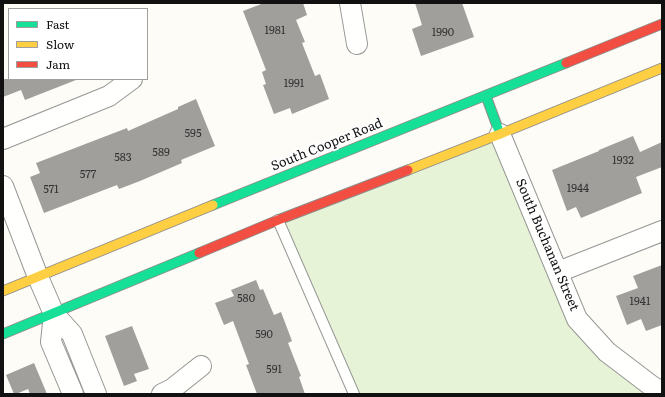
<!DOCTYPE html>
<html>
<head>
<meta charset="utf-8">
<style>
  body { margin:0 }
  #map { position:relative; width:665px; height:397px; overflow:hidden; background:#fdfcf7; font-family:Literata,serif }
  canvas { display:block }
  .frame { position:absolute; inset:0; border:4px solid #111; pointer-events:none }
  .legend { position:absolute; left:8px; top:8px; width:140px; height:72px; box-sizing:border-box; background:#fff; border:1px solid #a0a0a0; margin:0; padding:5px 7px; list-style:none; font-size:12px; color:#111 }
  .legend li { display:flex; align-items:center; gap:8px; height:20px }
  .legend b { width:20px; border:1px solid #a0a0a0 }
</style>
</head>
<body>
<div id="map">
<canvas width="665" height="397"></canvas>
<div class="frame"></div>
<ul class="legend">
<li><b style="height:5px;background:#16e098"></b>Fast</li>
<li><b style="height:5px;background:#ffcf43"></b>Slow</li>
<li><b style="height:5px;background:#f24e42"></b>Jam</li>
</ul>
</div>
<script>
const c = document.querySelector('canvas').getContext('2d');
c.lineJoin = 'round';
function fill(path, color) { c.fillStyle = color; c.fill(path, 'evenodd'); }
const shape = rows => new Path2D(rows.map(r => 'M' + r).join(''));
function strokePath(path, color, width, dash) { c.strokeStyle = color; c.lineWidth = width; c.lineCap = dash ? 'butt' : 'round'; c.setLineDash(dash || []); c.stroke(path); }
function write(font, color, halo, rows, align = 'center') {
  c.font = font + ' Literata,serif'; c.lineWidth = 4; c.setLineDash([]); c.textBaseline = 'middle'; c.strokeStyle = halo; c.fillStyle = color; for (const [text, x, y, turn = 0] of rows) {
    c.save(); c.translate(x, y); c.rotate((+turn || 0) * Math.PI / 180); c.textAlign = isNaN(turn) ? turn : align; if (halo) c.strokeText(text, 0, 0); c.fillText(text, 0, 0); c.restore();
  }
}
const green = shape([
  [500,134,577,319,650,394,354,394,278,220]
]);
const building = shape([
  [264,3,303,3,307,15,296,20,305,42,302,43,315,76,320,74,329,99,292,114,290,108,274,114,263,85,266,84,262,72,266,70,243,11],
  [415,3,462,3,474,37,421,56,412,29,422,25],
  [3,79,75,79,76,80,25,100,21,90,3,97],
  [196,99,215,146,181,160,182,163,140,181,119,189,117,185,44,213,30,177,40,173,36,163,127,128,128,131,178,109,178,107],
  [633,136,640,152,662,142,662,167,636,177,642,193,581,218,576,207,567,211,552,170,599,151,599,150],
  [662,265,662,325,646,331,641,319,627,325,616,296,638,288,633,276],
  [256,280,260,290,263,289,274,315,281,312,292,341,288,343,301,376,299,377,305,394,257,394,246,365,249,364,233,321,224,325,215,303,234,296,231,290],
  [132,326,149,369,134,374,137,381,124,386,105,336],
  [34,363,47,394,30,394,28,389,16,394,14,394,6,375]
]);
const lane = shape([
  [278,220,354,394]
]);
const street = shape([
  [350,3,357,44],
  [500,134,577,319,607,352,653,387,662,391],
  [3,139,109,96,132,79],
  [3,186,38,277,54,314,72,334,96,394],
  [558,272,662,231],
  [54,314,51,342,73,394],
  [162,394,172,389,201,366]
]);
const fast = shape([
  [486,96,500,134],
  [213,205,566,63],
  [3,334,199,253]
]);
const slow = shape([
  [408,170,500,134,662,68],
  [3,291,213,205]
]);
const jam = shape([
  [566,63,662,24],
  [199,253,278,220,408,170]
]);
const numberNames = [
  ["1981",275,31],
  ["1990",443,33],
  ["1991",294,84],
  ["595",193,134],
  ["589",161,153],
  ["583",123,158],
  ["1932",623,161],
  ["577",88,175],
  ["1944",578,189],
  ["571",51,190],
  ["580",246,299],
  ["1941",640,302],
  ["590",264,335],
  ["591",274,370]
];
const streetNames = [
  ["South Cooper Road",327,145,-22],
  ["South Buchanan Street",547,245,67]
];
fill(green, '#e7f3d7');
fill(building, '#a19f9c');
strokePath(lane, '#979795', 12);
strokePath(street, '#979795', 22);
strokePath(fast, '#8e8d8b', 11);
strokePath(slow, '#8e8d8b', 11);
strokePath(jam, '#8e8d8b', 11);
strokePath(lane, '#fffffe', 10);
strokePath(street, '#fffffe', 20);
strokePath(fast, '#16e098', 9);
strokePath(slow, '#ffcf43', 9);
strokePath(jam, '#f24e42', 9);
write('11px', '#353434', null, numberNames);
write('13px', '#111', '#fff', streetNames);
</script>
</body>
</html>
